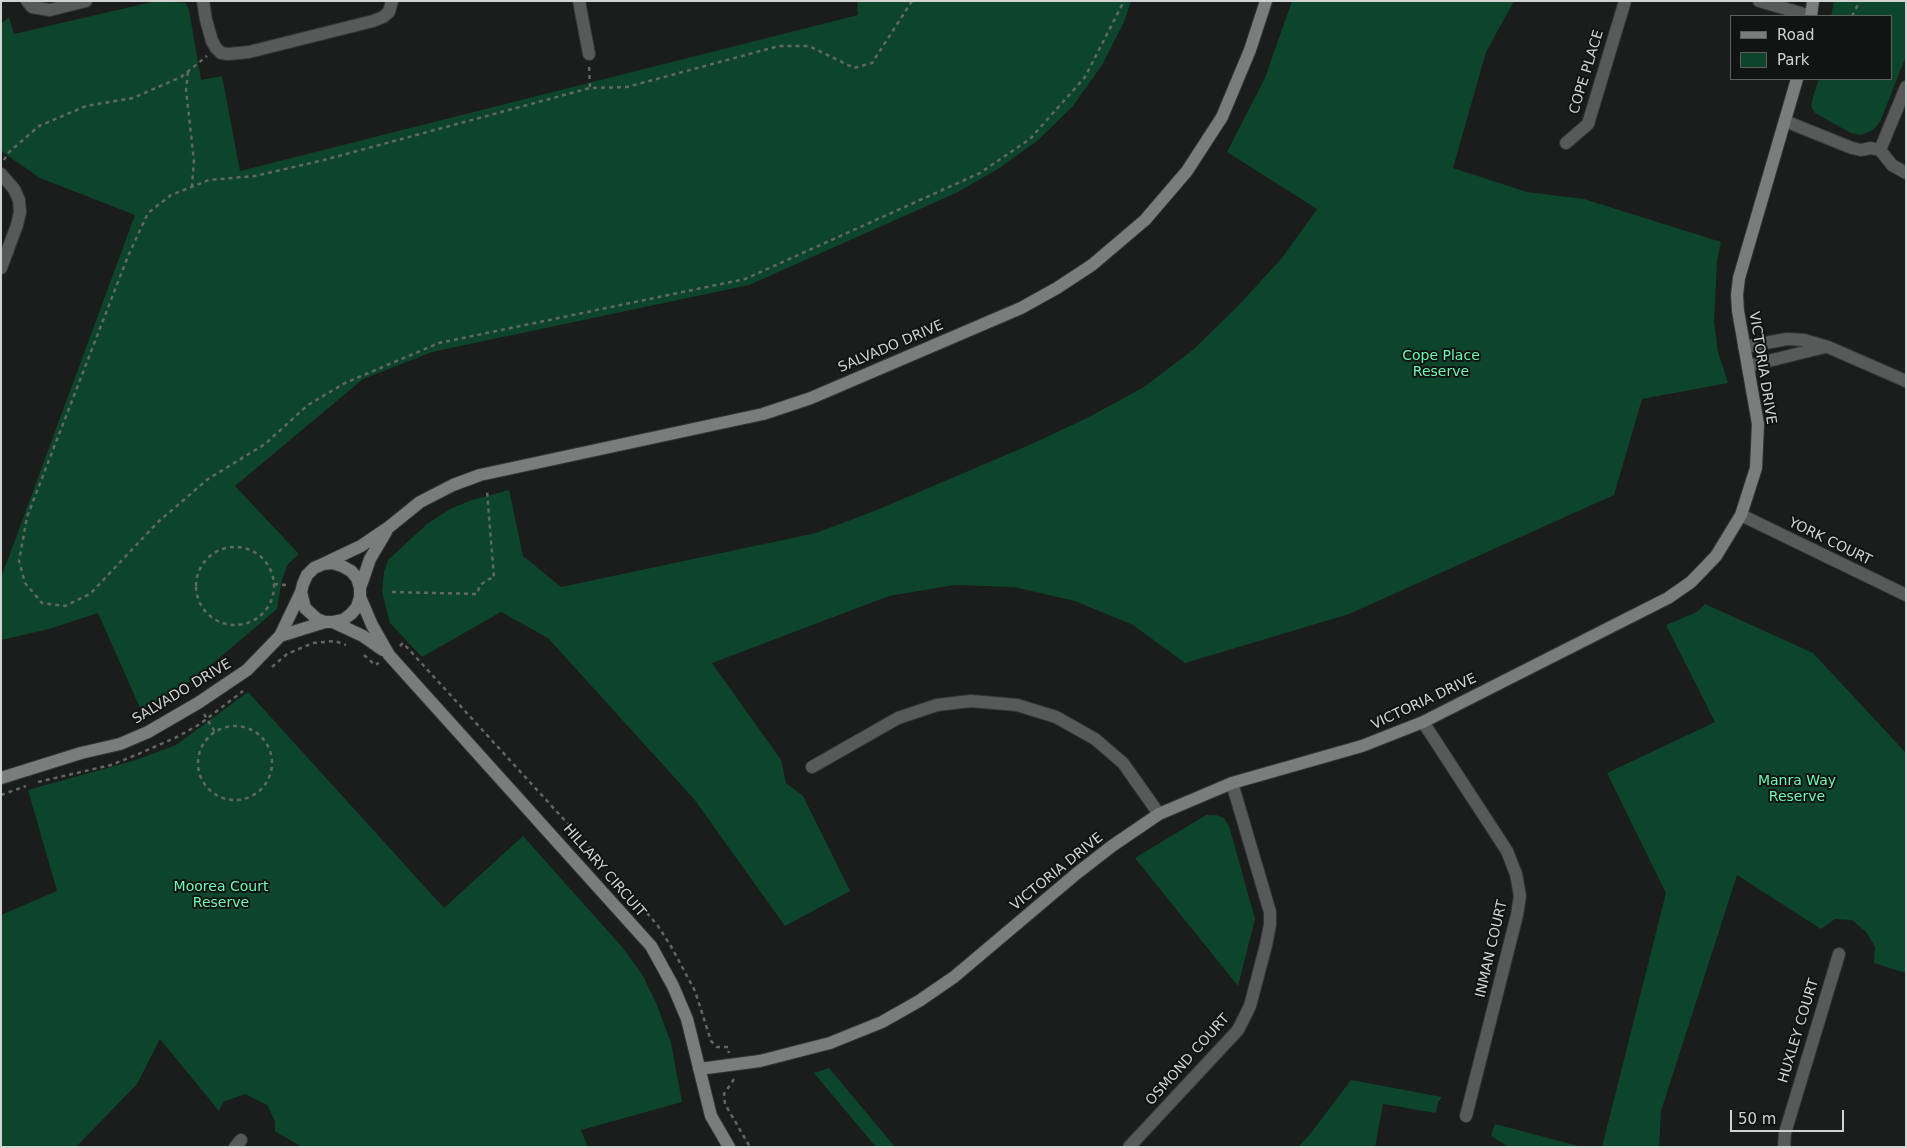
<!DOCTYPE html>
<html>
<head>
<meta charset="utf-8">
<style>
  body { margin:0 }
  #map { position:relative; width:1907px; height:1148px; overflow:hidden; background:#1a1d1b; font-family:"DejaVu Sans",sans-serif }
  canvas { display:block }
  .frame { position:absolute; inset:0; border:2px solid #d1d3d2; pointer-events:none }
  .legend { position:absolute; left:1730px; top:15px; width:162px; height:65px; box-sizing:border-box; background:#111412; border:1px solid #5e605f; margin:0; padding:6px 9px; list-style:none; font-size:15px; color:#d1d3d2 }
  .legend li { display:flex; align-items:center; gap:10px; height:25px }
  .legend b { width:25px; border:1px solid #5e605f }
  .scale { position:absolute; left:1730px; top:1110px; width:114px; height:22px; box-sizing:border-box; border:2px solid #d1d3d2; border-top:0; padding-left:6px; font-size:15px; line-height:18px; white-space:nowrap; color:#d1d3d2; -webkit-text-stroke:4px #111412; paint-order:stroke }
</style>
</head>
<body>
<div id="map">
<canvas width="1907" height="1148"></canvas>
<div class="frame"></div>
<ul class="legend">
<li><b style="height:6px;background:#7a7d7b"></b>Road</li>
<li><b style="height:14px;background:#0d452c"></b>Park</li>
</ul>
<div class="scale">50 m</div>
</div>
<script>
const c = document.querySelector('canvas').getContext('2d');
c.lineJoin = 'round';
function fill(path, color) { c.fillStyle = color; c.fill(path, 'evenodd'); }
const shape = rows => new Path2D(rows.map(r => 'M' + r).join(''));
function strokePath(path, color, width, dash) { c.strokeStyle = color; c.lineWidth = width; c.lineCap = dash ? 'butt' : 'round'; c.setLineDash(dash || []); c.stroke(path); }
function write(font, color, halo, rows, align = 'center') {
  c.font = font + ' "DejaVu Sans",sans-serif'; c.lineWidth = 4; c.setLineDash([]); c.textBaseline = 'middle'; c.strokeStyle = halo; c.fillStyle = color; for (const [text, x, y, turn = 0] of rows) {
    c.save(); c.translate(x, y); c.rotate((+turn || 0) * Math.PI / 180); c.textAlign = isNaN(turn) ? turn : align; if (halo) c.strokeText(text, 0, 0); c.fillText(text, 0, 0); c.restore();
  }
}
const green = shape([
  [156,1,186,3,189,10,201,80,222,76,240,171,858,15,857,1,1131,1,1124,22,1102,65,1073,106,1037,141,998,169,956,193,749,285,432,352,363,379,235,486,299,554,288,564,282,579,277,609,205,670,173,694,141,710,98,613,49,629,1,640,1,578,135,215,40,178,1,151,1,24,9,17,14,34],
  [1292,1,1514,1,1486,52,1453,168,1527,192,1584,199,1721,242,1717,261,1714,322,1718,352,1728,383,1642,399,1614,495,1349,614,1185,663,1133,625,1075,601,1014,587,954,585,889,596,712,663,781,760,786,783,803,796,850,891,785,926,694,799,548,638,501,612,422,657,390,623,382,592,384,572,388,560,427,524,450,509,472,500,509,490,523,556,561,587,816,533,877,510,1034,443,1089,417,1144,387,1194,349,1239,305,1282,258,1317,209,1227,152,1265,78],
  [1834,1,1906,1,1906,56,1880,122,1873,130,1861,135,1851,133,1815,113,1811,106,1813,97,1819,79,1891,79,1891,16,1831,16],
  [1705,604,1813,653,1906,753,1906,973,1874,963,1875,947,1867,933,1852,920,1835,919,1821,929,1737,875,1661,1111,1659,1147,1602,1147,1666,893,1607,773,1715,722,1666,625,1697,612],
  [248,692,444,908,523,836,623,948,643,976,657,1005,671,1043,682,1102,581,1130,588,1147,302,1147,275,1131,275,1121,267,1105,245,1094,223,1102,219,1111,160,1039,137,1084,76,1147,1,1147,1,915,57,891,28,790,136,760,176,745],
  [1206,815,1216,815,1224,818,1229,826,1255,919,1238,986,1135,858],
  [829,1068,895,1147,876,1147,814,1073],
  [1351,1080,1442,1097,1438,1102,1436,1113,1383,1104,1375,1147,1298,1147,1311,1133],
  [1495,1124,1582,1147,1509,1147,1491,1136]
]);
const path = shape([
  [912,1,872,63,854,68,809,46,779,46,627,87,590,88,324,160,255,176,209,180,171,195,148,213,128,256,27,517,19,561,25,583,42,603,65,606,90,594,158,522,208,479,265,444,308,405,345,383,439,343,745,279,980,173,1030,139,1085,77,1124,1],
  [1852,16,1860,1],
  [589,67,590,88],
  [188,72,186,90,194,161,192,186],
  [4,160,8,153,39,126,86,106,133,98,181,77,207,56],
  '196 586a39 39 0 1 1 78 0a39 39 0 1 1-78 0Z',
  [274,584,286,585],
  [392,592,477,594,480,585,489,579,494,578,487,491],
  [400,646,403,643,621,882,658,926,672,948,695,991,711,1041,717,1047,728,1047,729,1053],
  [364,655,375,665,379,663],
  [272,667,287,654,313,643,335,641,346,645],
  [204,714,215,732],
  '198 763a37 37 0 1 1 74 0a37 37 0 1 1-74 0Z',
  [38,782,111,765,143,752,179,736,200,724,243,691],
  [1,795,26,786],
  [734,1079,724,1094,725,1104,750,1147]
]);
const street = shape([
  [27,1,32,7,50,10,86,1],
  [203,1,206,20,212,41,216,48,221,53,228,54,249,52,373,21,383,17,389,12,392,1],
  [579,1,589,54],
  [1759,1,1811,16],
  [1785,121,1852,148,1861,150,1871,148,1880,150,1892,165,1906,173],
  [1566,143,1588,124,1625,1],
  [1880,150,1906,87],
  [1,174,14,189,19,200,20,212,17,225,1,268],
  [1744,347,1787,339,1804,340,1828,347,1906,381],
  [1748,366,1825,347],
  [1741,515,1906,595],
  [1423,722,1507,851,1516,874,1520,896,1517,915,1466,1116],
  [812,767,898,718,937,705,971,701,1017,705,1056,717,1095,739,1123,763,1159,814],
  [235,1147,241,1140],
  [1129,1147,1238,1030,1250,1006,1266,945,1270,925,1270,912,1232,783],
  [1784,1147,1785,1133,1839,954]
]);
const secondary = shape([
  [1811,16,1813,1],
  [323,564,361,546,389,527,420,502,453,485,480,475,763,414,811,398,1021,308,1057,288,1092,265,1145,220,1187,171,1222,117,1250,50,1266,1],
  [360,588,370,559,386,532],
  [360,597,372,625,389,655,651,946,673,986,687,1019,711,1116,729,1147],
  [333,622,363,636,383,650],
  [280,636,325,622,333,622,343,620,351,614,357,607,360,597,360,588,357,578,351,571,342,566,333,563,323,564,314,568,307,575,303,584,301,592,305,608,317,619,325,622],
  [1,778,81,753,120,744,148,732,198,703,247,670,280,636,301,592],
  [699,1069,760,1061,830,1043,882,1022,919,1001,954,977,1076,874,1112,846,1159,814,1232,783,1362,746,1423,722,1668,598,1691,582,1716,556,1741,515,1756,468,1758,424,1738,311,1737,295,1739,278,1797,79]
]);
const streetNames = [
  ["COPE PLACE",1587,72,-73],
  ["SALVADO DRIVE",891,347,-23],
  ["VICTORIA DRIVE",1762,368,81],
  ["YORK COURT",1830,542,26],
  ["SALVADO DRIVE",182,692,-31],
  ["VICTORIA DRIVE",1424,702,-25],
  ["HILLARY CIRCUIT",604,871,49],
  ["VICTORIA DRIVE",1057,872,-39],
  ["INMAN COURT",1492,949,-77],
  ["HUXLEY COURT",1799,1031,-73],
  ["OSMOND COURT",1188,1060,-48]
];
const parkNames = [
  ["Cope Place",1441,356],
  ["Reserve",1441,372],
  ["Manra Way",1797,781],
  ["Reserve",1797,797],
  ["Moorea Court",221,887],
  ["Reserve",221,903]
];
fill(green, '#0d452c');
strokePath(street, '#343635', 14);
strokePath(secondary, '#343635', 14);
strokePath(path, '#646665', 2.5, [4, 4]);
strokePath(street, '#585a59', 12);
strokePath(secondary, '#7a7d7b', 12);
write('14px', '#d1d3d2', '#111412', streetNames);
write('14px', '#6cfbb4', '#111412', parkNames);
</script>
</body>
</html>
